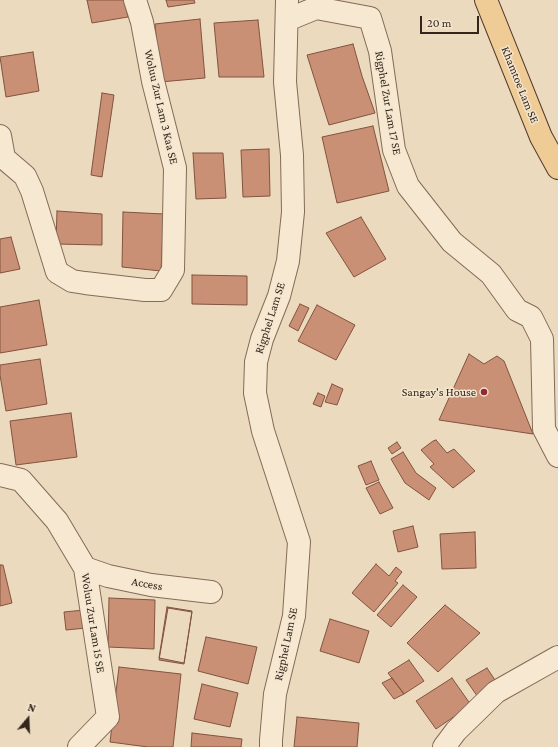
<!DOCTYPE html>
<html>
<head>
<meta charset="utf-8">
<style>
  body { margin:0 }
  #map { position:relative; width:558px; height:747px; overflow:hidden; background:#ecdabe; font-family:"Crimson Pro",serif }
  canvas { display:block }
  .north { position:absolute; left:8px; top:699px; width:40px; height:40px; -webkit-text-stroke:3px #f4e5ce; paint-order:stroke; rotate:19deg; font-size:11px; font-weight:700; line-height:16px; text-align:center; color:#33251c }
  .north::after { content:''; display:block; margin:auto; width:14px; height:18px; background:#33251c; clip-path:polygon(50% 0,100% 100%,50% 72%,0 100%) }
  .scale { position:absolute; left:420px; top:16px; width:59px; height:18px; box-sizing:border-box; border:2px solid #33251c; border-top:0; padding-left:5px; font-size:12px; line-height:14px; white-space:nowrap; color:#33251c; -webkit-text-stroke:3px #f4e5ce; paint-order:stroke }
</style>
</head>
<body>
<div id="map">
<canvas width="558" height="747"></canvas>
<div class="north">N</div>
<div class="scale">20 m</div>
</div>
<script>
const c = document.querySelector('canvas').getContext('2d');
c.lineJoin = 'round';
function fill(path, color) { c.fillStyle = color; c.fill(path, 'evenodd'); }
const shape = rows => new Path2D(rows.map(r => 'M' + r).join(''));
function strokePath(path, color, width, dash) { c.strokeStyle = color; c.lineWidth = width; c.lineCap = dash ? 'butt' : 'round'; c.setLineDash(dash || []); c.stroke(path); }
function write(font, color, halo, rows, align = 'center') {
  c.font = font + ' "Crimson Pro",serif'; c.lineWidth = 3; c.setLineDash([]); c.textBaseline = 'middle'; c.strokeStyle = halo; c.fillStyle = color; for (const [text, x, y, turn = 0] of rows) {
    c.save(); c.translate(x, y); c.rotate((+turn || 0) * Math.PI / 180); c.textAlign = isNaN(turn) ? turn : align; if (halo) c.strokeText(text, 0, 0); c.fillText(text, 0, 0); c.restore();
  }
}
const building = shape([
  [87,0,124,0,128,17,92,23,87,0],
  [166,0,194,0,195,3,168,7,166,0],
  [200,19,205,78,160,82,155,24,200,19],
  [258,20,264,77,219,77,214,23,258,20],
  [353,44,362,76,375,113,329,125,307,55,353,44],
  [33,52,39,91,6,97,0,57,33,52],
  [102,93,114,95,102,177,91,175,102,93],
  [373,126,389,191,337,203,322,137,373,126],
  [269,149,270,196,243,197,241,150,269,149],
  [193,153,223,153,226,198,196,199,193,153],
  [57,211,102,214,102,245,56,244,57,211],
  [123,212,164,214,161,271,122,267,123,212],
  [361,217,386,259,354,277,326,233,361,217],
  [11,237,20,269,0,273,0,239,11,237],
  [192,275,247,276,247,305,192,304,192,275],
  [39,300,47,345,0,353,0,307,39,300],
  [300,304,309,308,298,331,289,326,300,304],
  [317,305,355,325,336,360,298,341,317,305],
  [469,354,484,364,497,356,504,361,533,434,439,420,469,354],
  [40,359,47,404,6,411,0,375,0,365,40,359],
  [332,384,343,389,337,405,325,402,332,384],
  [318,393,325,396,321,407,313,404,318,393],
  [71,413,77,457,16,465,10,421,71,413],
  [436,440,447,453,454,449,475,471,453,488,430,467,434,464,421,450,433,441,436,440],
  [397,442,401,448,392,454,388,448,397,442],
  [403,452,416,473,436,488,429,500,405,483,391,459,403,452],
  [371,461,379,480,366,485,358,466,371,461],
  [379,482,393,508,380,514,366,488,379,482],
  [413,526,418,547,398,552,393,531,413,526],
  [475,532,476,568,442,569,440,534,475,532],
  [376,564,389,576,396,567,402,572,395,581,398,583,374,612,352,593,376,564],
  [0,565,3,565,12,603,0,606,0,565],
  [403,585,417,597,391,627,377,615,403,585],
  [109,598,155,600,154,649,108,647,109,598],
  [445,605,480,633,438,672,407,643,445,605],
  [167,607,192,611,184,663,159,658,167,607],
  [168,608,192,612,184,664,159,660,168,608],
  [84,610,86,628,66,630,64,612,84,610],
  [330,619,369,631,359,663,320,651,330,619],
  [206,637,257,647,248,684,198,671,206,637],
  [409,660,424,681,404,694,388,673,409,660],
  [119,667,181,674,173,747,148,747,110,742,119,667],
  [487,668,499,686,480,700,466,680,487,668],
  [392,678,404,694,394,699,382,683,392,678],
  [452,678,471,705,436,729,416,701,452,678],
  [202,684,238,693,230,727,194,719,202,684],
  [297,717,359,723,357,747,294,747,297,717],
  [192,733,242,739,241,747,191,747,192,733]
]);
const street = shape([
  [287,20,316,8,370,18,380,51,394,150,408,186,452,242,491,274,517,310,531,317,542,339,544,429,558,456],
  [0,136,4,158,25,176,32,191,57,272,72,281,85,283,145,290,161,290,173,270,175,168,153,81,142,22,135,0],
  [0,475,21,480,57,521,85,568,108,717,79,747],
  [85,568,108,576,151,585,211,592],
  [271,747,271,740,275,694,294,616,299,542,263,431,255,393,256,362,262,339,279,296,288,261,293,212,292,155,285,82,287,0],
  [444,747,456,731,496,692,558,657]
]);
const primary = shape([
  [486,0,541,137,558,168]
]);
const markers = [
  [484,392,4,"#912a34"]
];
const streetNames = [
  ["Khamtoe Lam SE",520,85,68],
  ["Rigphel Zur Lam 17 SE",388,103,80],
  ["Woluu Zur Lam 3 Kaa SE",161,107,77],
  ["Rigphel Lam SE",270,318,-72],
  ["Access",147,584,10],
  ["Woluu Zur Lam 15 SE",93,623,81],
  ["Rigphel Lam SE",286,644,-78]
];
const poiNames = [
  ["Sangay's House",476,392]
];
fill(building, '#c99075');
strokePath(building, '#82533e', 1);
strokePath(street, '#846b58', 24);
strokePath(primary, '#513a2c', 24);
strokePath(street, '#f7e8d1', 22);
strokePath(primary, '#efcb96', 22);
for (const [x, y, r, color] of markers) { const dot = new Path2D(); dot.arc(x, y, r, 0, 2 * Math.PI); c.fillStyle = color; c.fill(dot); strokePath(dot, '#f4e5ce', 1.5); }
write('12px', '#33251c', '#f4e5ce', streetNames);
write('12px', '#33251c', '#f4e5ce', poiNames, 'right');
</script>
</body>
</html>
